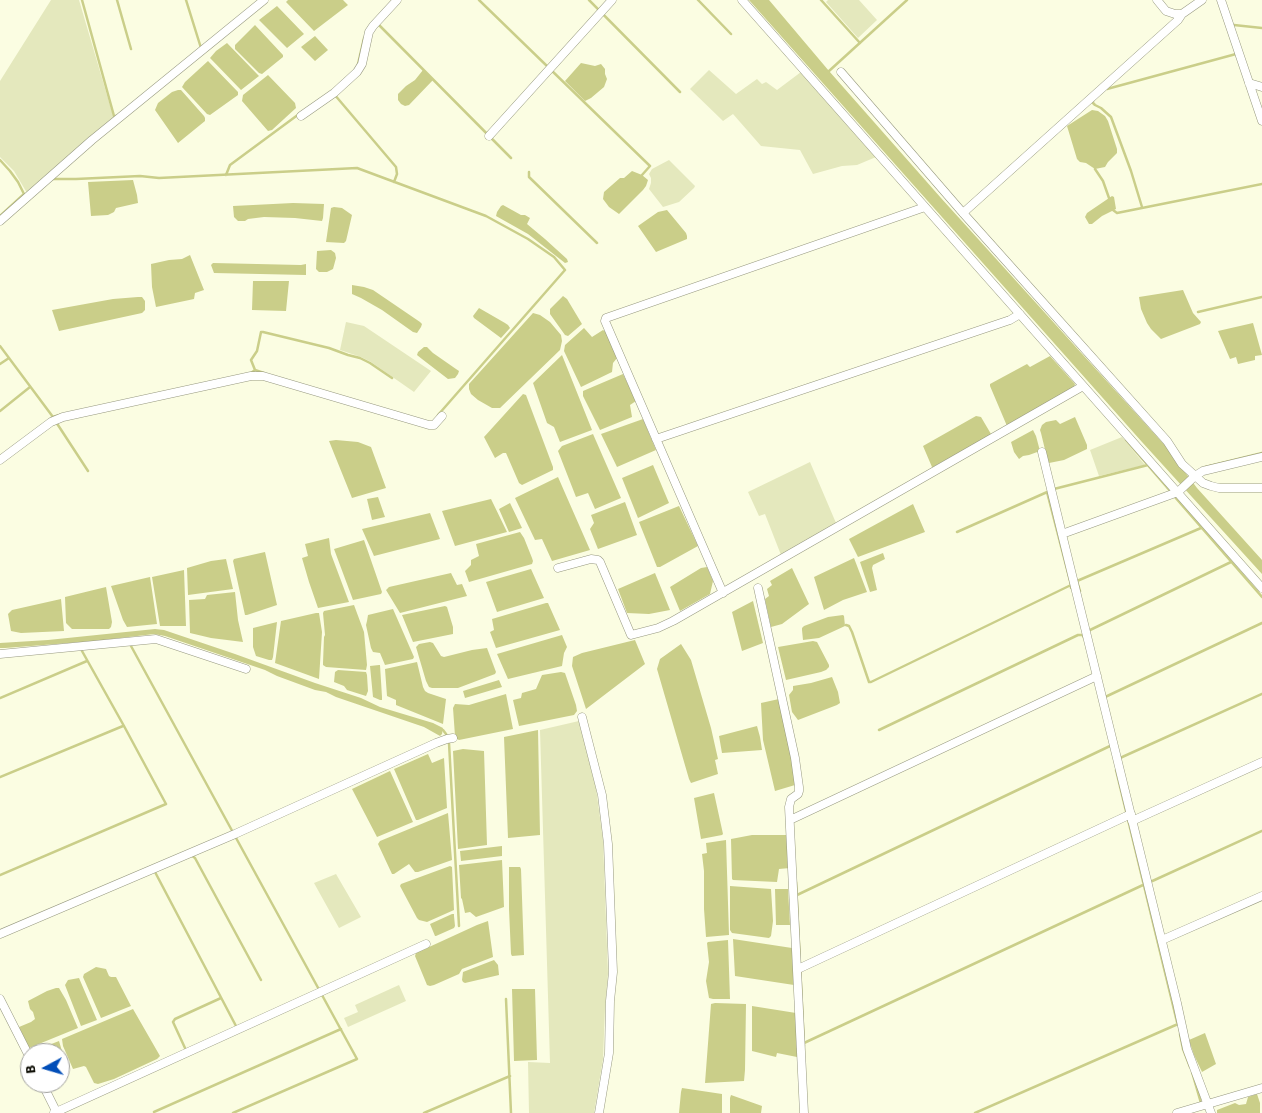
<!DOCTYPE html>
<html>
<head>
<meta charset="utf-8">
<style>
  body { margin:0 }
  #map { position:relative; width:1262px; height:1113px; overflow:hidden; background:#fbfde2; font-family:Signika,sans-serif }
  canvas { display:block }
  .north { position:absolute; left:20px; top:1043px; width:50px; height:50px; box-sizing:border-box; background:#fff; border:1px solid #a0a09c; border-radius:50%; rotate:264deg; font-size:14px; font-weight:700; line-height:20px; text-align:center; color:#111108 }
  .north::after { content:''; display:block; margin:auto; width:18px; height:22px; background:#024eb8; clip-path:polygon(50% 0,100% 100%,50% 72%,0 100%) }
</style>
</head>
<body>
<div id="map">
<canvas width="1262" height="1113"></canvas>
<div class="north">B</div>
</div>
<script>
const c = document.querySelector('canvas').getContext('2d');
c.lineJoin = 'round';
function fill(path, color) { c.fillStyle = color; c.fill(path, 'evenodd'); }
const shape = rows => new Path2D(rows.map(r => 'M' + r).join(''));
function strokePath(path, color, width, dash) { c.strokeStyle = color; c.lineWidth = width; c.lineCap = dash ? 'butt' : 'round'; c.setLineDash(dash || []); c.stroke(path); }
const green = shape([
  [51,0,79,0,114,119,27,193,14,171,0,157,0,81],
  [828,0,859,0,877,20,858,38,826,2],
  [709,70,736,94,757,79,762,84,766,82,777,90,801,72,876,157,857,165,842,166,813,174,800,150,761,146,733,114,723,121,690,89],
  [669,160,695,186,694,188,679,202,663,207,649,189,651,183,651,178,649,174,652,169],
  [346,322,364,326,431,371,414,392,371,362,361,357,340,350],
  [1122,437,1145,465,1099,476,1090,450],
  [810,462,836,523,781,555,765,514,759,516,748,492],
  [579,721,596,788,603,840,608,974,605,1008,603,1059,594,1113,529,1113,528,1062,550,1063,540,730],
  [336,874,361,917,339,928,314,883],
  [399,985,406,1001,348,1027,344,1018,358,1012,355,1005]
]);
const water = shape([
  [288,0,343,0,348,5,314,31,286,2],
  [749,0,769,0,829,71,941,198,1170,451,1175,459,1197,488,1262,560,1262,574,1142,442],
  [277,6,304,34,287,48,259,20],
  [255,25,283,55,283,57,262,74,259,73,235,49,235,45],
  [315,36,328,50,315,61,301,47],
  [227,43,259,76,241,90,210,58,216,51],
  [208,61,238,92,238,95,210,115,207,114,182,87,185,82],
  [581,63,595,66,601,64,605,69,605,74,607,79,604,87,591,98,585,101,565,81],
  [423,70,433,80,409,105,405,106,401,104,398,100,398,94,406,86,415,80],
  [268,75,295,103,296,108,272,130,268,131,242,101,243,95],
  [178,90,181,90,204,116,205,118,205,121,178,143,155,110,158,103,172,92],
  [1092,110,1098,111,1105,116,1108,121,1117,149,1117,153,1108,162,1105,167,1095,169,1086,163,1080,162,1077,159,1067,126],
  [632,171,642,175,648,180,646,186,643,190,619,214,609,207,603,199,604,192,620,178,624,178],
  [133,180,137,195,138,203,116,208,114,212,108,215,91,216,88,182],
  [1112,196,1114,197,1116,209,1102,216,1092,224,1089,224,1085,217,1087,213],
  [293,203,324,204,323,218,322,221,295,218,264,217,248,219,245,221,238,221,234,217,233,206],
  [503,205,521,215,525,215,530,218,527,224,545,239,567,259,568,262,565,263,528,234,496,216,497,212,501,206],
  [334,207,342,208,352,215,346,241,344,243,326,242,331,208],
  [667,210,686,233,687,236,687,239,656,252,638,226,658,212],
  [331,250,335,253,336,258,333,269,327,272,319,272,316,269,317,251],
  [190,255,204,290,195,293,194,299,156,307,152,287,151,264,169,260,182,259],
  [213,263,301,265,306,264,306,275,214,273,211,265],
  [253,281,289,281,286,311,252,310],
  [352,285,364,287,373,290,420,322,422,324,421,327,417,333,413,332,382,310,361,298,352,294],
  [1183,290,1193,313,1201,322,1200,324,1161,339,1151,329,1147,323,1141,309,1139,297],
  [563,296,567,299,582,324,568,336,565,335,550,314,550,309],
  [138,297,142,297,145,301,145,310,142,313,59,331,52,310,113,299],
  [479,308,505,323,508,325,510,328,501,338,474,318,473,316],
  [533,313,540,315,550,322,561,335,562,341,560,350,500,408,492,408,478,400,471,394,469,389,469,384],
  [1253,323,1262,355,1255,356,1255,360,1238,364,1236,357,1230,359,1218,331],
  [584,328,592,337,603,330,606,332,617,358,613,363,612,372,581,387,564,351,565,345],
  [424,347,427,347,433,353,456,369,459,371,458,374,455,378,448,379,422,359,417,355,418,352],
  [562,355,592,430,560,442,554,427,547,423,533,383],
  [1050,356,1075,384,1074,387,1007,426,990,386,990,384,1027,364,1030,367],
  [623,374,636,401,630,405,632,417,600,430,583,396,583,391],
  [523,394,526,395,553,467,553,470,522,485,519,483,506,453,503,453,495,458,484,437],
  [976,416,981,417,991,434,990,436,933,467,932,467,923,446],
  [1075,417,1087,445,1087,449,1064,460,1049,463,1048,462,1041,433,1040,430,1042,425,1046,422,1056,420,1060,424],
  [643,419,656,450,617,467,601,434],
  [1033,430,1036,436,1040,451,1029,455,1023,456,1019,459,1014,452,1011,442],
  [593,434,621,498,595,509,588,493,576,497,558,451,562,446],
  [336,440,358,442,371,447,386,488,352,498,329,441],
  [653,465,669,503,638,518,622,478],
  [558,477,590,550,552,561,542,539,535,540,515,498],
  [378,497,385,517,372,520,367,499],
  [491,499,507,532,455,546,442,511],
  [625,502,637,535,598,549,590,529,594,523,591,515],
  [510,503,522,528,509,532,499,509],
  [913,504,925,532,858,557,849,539],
  [679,506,698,546,660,567,657,567,639,522],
  [430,513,440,539,374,556,362,529],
  [520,532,524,538,532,558,533,561,532,564,469,582,465,571,471,565,471,560,479,556,476,544],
  [329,538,331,554,349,602,318,608,309,582,302,558,308,556,305,544],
  [364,540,382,592,381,594,353,600,334,549],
  [265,552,277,605,247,615,245,615,233,561,234,559],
  [883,553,885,559,873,565,872,568,877,590,870,592,860,562],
  [854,558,867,592,843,600,824,610,814,577],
  [226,559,233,589,188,595,187,568,211,561],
  [707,567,713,581,710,594,680,611,670,587,701,568],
  [792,568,809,604,782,624,771,627,765,599,769,596,767,589,772,585,770,581],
  [531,569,544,598,497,612,486,582],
  [184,570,186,626,160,626,152,577],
  [451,573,457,585,462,584,467,596,400,613,386,590,389,587],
  [655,573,670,610,649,614,627,613,618,589],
  [150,577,157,624,127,627,123,620,111,586],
  [106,587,112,622,111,627,109,629,72,629,66,623,65,597],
  [235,592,238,620,243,642,211,638,190,633,189,600,205,599,207,595],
  [61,599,64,631,21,633,11,631,8,614,12,610],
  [753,601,763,643,742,651,732,612],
  [546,603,548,603,560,630,496,648,490,632,494,630,492,619],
  [354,605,364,632,367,665,366,670,326,667,323,665,323,663,324,637,325,635,323,613,324,611],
  [445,606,447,607,453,627,453,634,413,642,402,615],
  [393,609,414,657,413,659,385,665,380,653,373,652,371,648,366,625,367,621,368,615],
  [316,613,319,613,322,632,319,679,275,663,281,621],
  [843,615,844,616,845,626,819,638,803,640,802,630,802,628,804,626,828,617],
  [277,622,273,657,272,660,269,660,256,656,253,647,253,628],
  [155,629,164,630,235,654,315,683,361,698,380,707,433,723,443,728,442,734,440,736,424,727,336,697,326,692,315,690,277,676,265,670,165,636,154,634,95,641,5,648,0,648,0,643,48,640],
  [562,635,567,647,564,653,562,666,508,679,497,654],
  [635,640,645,664,586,709,572,666,573,657,582,653],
  [813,641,817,642,829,665,829,667,826,670,821,672,786,680,778,647],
  [430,642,433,643,441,656,444,657,472,650,487,648,496,672,495,674,458,688,432,688,429,687,426,681,416,647,419,644],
  [681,644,691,660,711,728,718,759,715,760,718,774,691,783,689,779,657,669,660,659],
  [417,662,423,687,425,691,428,693,446,699,443,724,396,705,396,700,387,696,385,669],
  [379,665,380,665,382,697,382,700,380,700,373,697,370,666],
  [338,670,366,672,367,675,368,691,366,696,347,690,344,686,334,682,335,672],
  [561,672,565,673,576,705,577,711,574,715,519,726,513,700,521,698,522,693,536,689,542,675],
  [832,677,838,692,840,703,837,705,798,720,792,712,789,695,793,690,793,686,811,683],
  [499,680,502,687,465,698,463,691],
  [506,694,513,729,459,740,457,739,455,736,453,708,455,704,469,705],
  [779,699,792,760,795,785,775,791,763,740,761,703],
  [757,726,760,737,762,750,722,753,719,736],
  [538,730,540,835,508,838,504,737],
  [463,749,484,751,487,845,458,849,453,751],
  [428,754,432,763,444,758,447,808,418,820,416,820,394,769],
  [390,771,413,822,377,837,352,789],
  [714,793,723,834,722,835,701,839,694,798],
  [448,813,452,860,418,872,415,872,409,864,394,874,392,874,378,844,380,841],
  [752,835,787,835,790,868,779,869,777,882,733,880,732,879,731,839],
  [726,840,729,935,706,937,704,909,704,871,702,854,707,853,706,843],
  [502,846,502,856,461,861,460,851],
  [502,860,504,907,476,917,470,912,465,913,462,899,461,898,459,865],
  [450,866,452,867,454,910,427,922,419,920,417,918,400,886,401,884],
  [509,867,520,867,521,869,524,955,512,956,511,954,509,909],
  [730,886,771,889,773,921,771,936,769,938,732,933,730,930],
  [775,889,788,889,790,925,776,925],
  [452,914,454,914,454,916,455,926,454,928,436,936,435,936,430,924],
  [488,921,493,957,462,969,459,974,434,985,430,986,427,985,415,956,416,953,477,925],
  [733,939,792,948,794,985,735,976],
  [728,940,730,999,713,999,709,998,706,981,709,962,707,943,708,942],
  [494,960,498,965,499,975,465,983,463,982,462,980,463,972],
  [96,967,106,969,109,976,111,977,116,977,131,1006,101,1018,83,977,84,974],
  [79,978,97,1020,81,1026,65,985,68,980],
  [56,988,59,988,66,1000,78,1028,29,1048,19,1027,31,1022,35,1019,33,1012,30,1009,28,1001,47,991],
  [512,989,535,989,537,1060,514,1061],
  [715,1003,746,1004,745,1070,744,1081,705,1083,711,1004],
  [752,1006,796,1013,796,1042,798,1055,797,1057,777,1053,776,1057,752,1051],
  [133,1009,160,1056,157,1059,114,1079,98,1084,94,1083,86,1067,84,1066,73,1069,63,1046,62,1039],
  [1205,1033,1216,1064,1202,1072,1194,1055,1189,1040],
  [59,1041,67,1068,60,1069,60,1053,31,1052],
  [682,1088,722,1094,722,1113,679,1113,681,1092],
  [1257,1094,1260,1103,1260,1113,1217,1113,1217,1110,1235,1103,1239,1105,1246,1104,1248,1097],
  [731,1095,762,1106,761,1113,730,1113,730,1098]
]);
const stream = shape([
  [82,0,114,116,117,116],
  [117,0,131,49],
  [186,0,201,48],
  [479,0,650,166,642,175],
  [589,0,680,92],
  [698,0,731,34],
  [821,0,860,43],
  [377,23,511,158],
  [1234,25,1262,28],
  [358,64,364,38],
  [829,71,907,0],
  [1107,89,1236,54],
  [334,94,396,167,397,174,394,182],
  [1093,100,1093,103,1095,105,1101,108,1111,117,1131,171,1142,207],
  [0,160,10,171,18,182,24,194,0,216],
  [1095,169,1103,181,1109,198],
  [529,172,529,177,597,243],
  [226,175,230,165,299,114],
  [53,179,76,179,140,176,159,178,357,168,486,216,528,239,554,257,565,270,438,415],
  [1113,210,1117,213,1262,184],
  [1198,312,1262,297],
  [0,346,53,417],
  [0,364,9,358],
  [255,370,251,360,257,351,261,332,263,332,329,348,348,355,360,358,370,363,392,378],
  [251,373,255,370,264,373],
  [0,411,30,387],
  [52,417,60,415],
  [56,422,88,471],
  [1126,440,1171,492],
  [1205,467,1262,453],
  [1047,492,1071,585],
  [1174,496,1262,597],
  [957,532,1054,489,1148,465],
  [1077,592,1080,591,1077,581,1201,528],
  [846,625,849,626,852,632,869,682,871,682,1071,585,1071,588],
  [1088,631,1231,562],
  [131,646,357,1059,233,1113],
  [0,698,87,661],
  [1103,698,1262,623],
  [443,730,446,734,449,743,459,926],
  [879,730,1078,635,1083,635,1084,638],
  [1120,758,1262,694],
  [1116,770,1177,1022],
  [0,777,123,726],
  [192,856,195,858,261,980],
  [155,872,236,1026],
  [0,875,166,804,124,726,82,651],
  [796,882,804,1046],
  [1148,883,1262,831],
  [797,895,1110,746],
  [506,999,511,1113],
  [1180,1034,1183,1049,1190,1067],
  [804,1043,1143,885],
  [185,1048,173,1022,175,1019,221,998],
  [1192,1072,1201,1103],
  [154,1112,341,1029],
  [424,1113,510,1076],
  [975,1113,1178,1024]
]);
const street = shape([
  [742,0,1262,588],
  [1157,0,1166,11,1175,14,1182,14,1202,0],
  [1221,0,1262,121],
  [841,72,963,213,1167,441,1182,464,1203,483,1211,486,1219,488,1262,488],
  [1249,83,1262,87],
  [301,116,334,93,357,72,362,64,369,32,373,26,397,0],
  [489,136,612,0],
  [963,213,1178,20,1182,14],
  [0,221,92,140,264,0],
  [656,439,1010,320,1020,314],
  [1042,452,1062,534],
  [0,460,51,422,63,417,251,376,263,376,429,425,434,425,442,416],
  [558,568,591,559,598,560,600,562,631,635,658,628,673,621,1083,386],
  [758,588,795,758,799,787,799,791,798,794,791,799,789,807,804,1113],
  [723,593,605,321,606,318,925,207],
  [0,654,156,639,246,669],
  [582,717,602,795,608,844,613,972,610,1001,609,1053,599,1113],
  [790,820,1097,676],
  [1132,821,1262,762],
  [0,934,235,834,436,743,447,739,453,738],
  [1162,940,1262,896],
  [798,969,1131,814],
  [0,999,30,1058],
  [42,1083,57,1113],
  [54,1113,426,944],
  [1177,1113,1262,1088],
  [1211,1113,1187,1049,1177,1003,1062,534,1178,492,1195,476,1203,471,1262,457]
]);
fill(green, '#e4e8bd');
fill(water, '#cace89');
strokePath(stream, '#cace89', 2.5);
strokePath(street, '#979980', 9);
strokePath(street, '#fff', 8);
</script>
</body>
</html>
